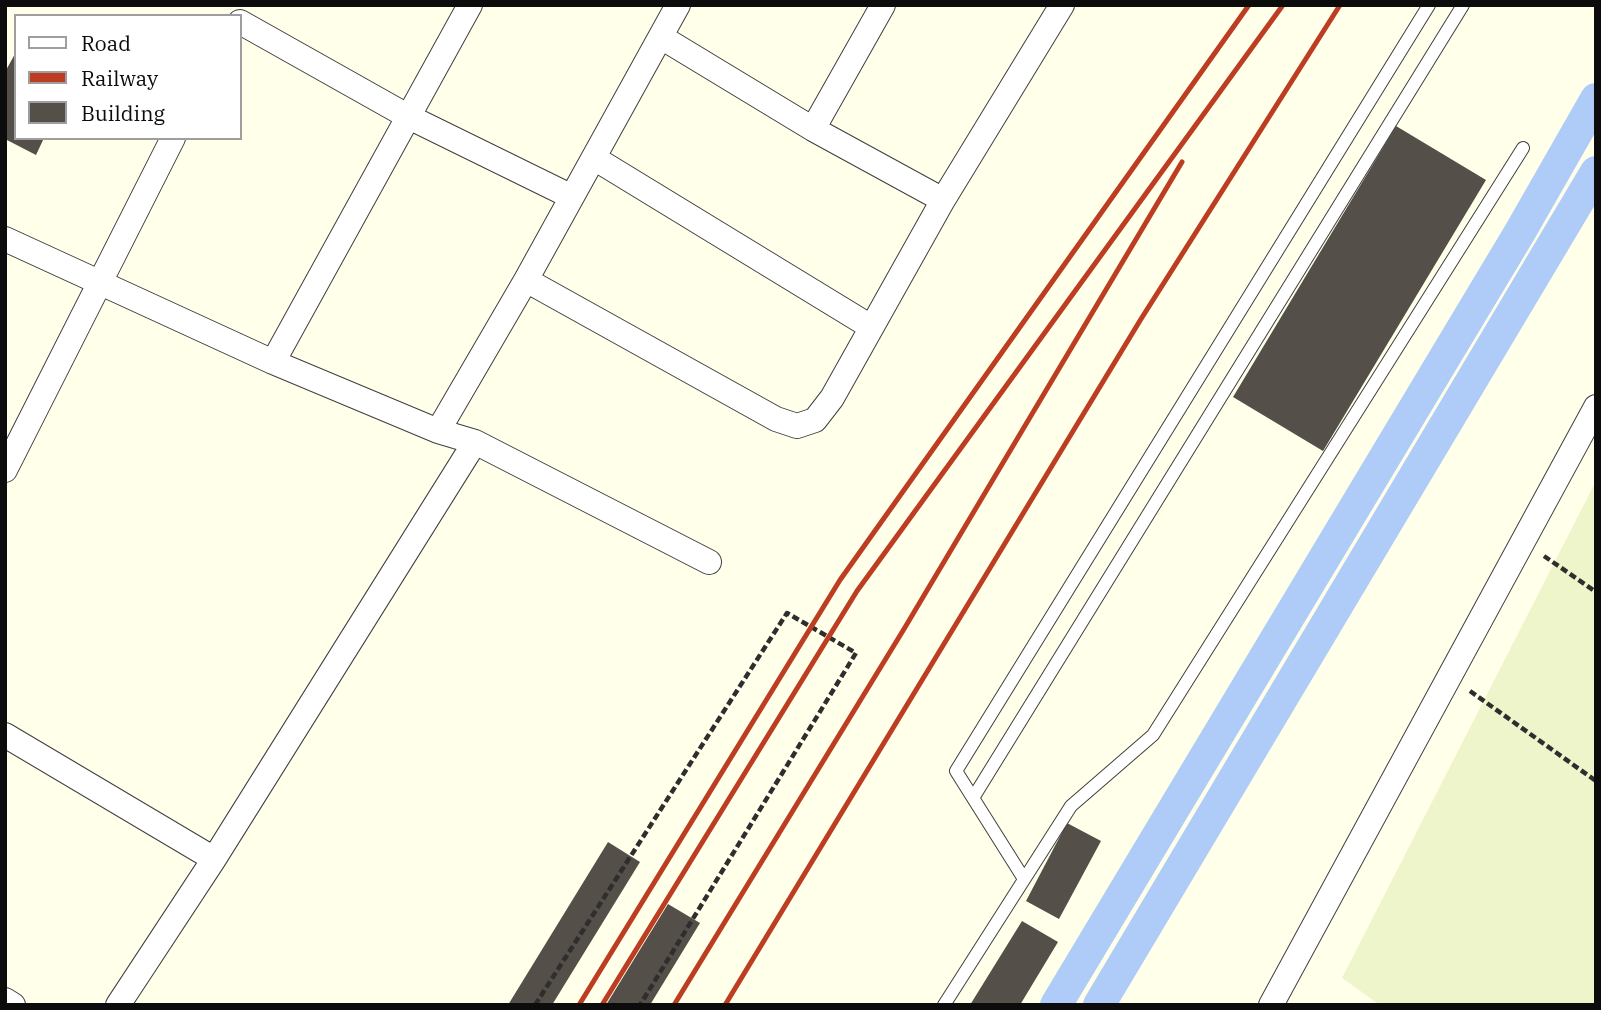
<!DOCTYPE html>
<html>
<head>
<meta charset="utf-8">
<style>
  body { margin:0 }
  #map { position:relative; width:1601px; height:1010px; overflow:hidden; background:#ffffea; font-family:"IBM Plex Serif",serif }
  canvas { display:block }
  .frame { position:absolute; inset:0; border:7px solid #0c0c0c; pointer-events:none }
  .legend { position:absolute; left:14px; top:14px; width:228px; height:126px; box-sizing:border-box; background:#fff; border:2px solid #9e9e9e; margin:0; padding:9px 12px; list-style:none; font-size:21px; color:#0c0c0c }
  .legend li { display:flex; align-items:center; gap:14px; height:35px }
  .legend b { width:35px; border:2px solid #9e9e9e }
</style>
</head>
<body>
<div id="map">
<canvas width="1601" height="1010"></canvas>
<div class="frame"></div>
<ul class="legend">
<li><b style="height:9px;background:#fff"></b>Road</li>
<li><b style="height:9px;background:#bd3d22"></b>Railway</li>
<li><b style="height:19px;background:#544f48"></b>Building</li>
</ul>
</div>
<script>
const c = document.querySelector('canvas').getContext('2d');
c.lineJoin = 'round';
function fill(path, color) { c.fillStyle = color; c.fill(path, 'evenodd'); }
const shape = rows => new Path2D(rows.map(r => 'M' + r).join(''));
function strokePath(path, color, width, dash) { c.strokeStyle = color; c.lineWidth = width; c.lineCap = dash ? 'butt' : 'round'; c.setLineDash(dash || []); c.stroke(path); }
const farmland = shape([
  [1596,481,1596,1005,1380,1005,1342,978]
]);
const canal = shape([
  [1056,1005,1520,232,1596,99],
  [1099,1005,1596,172]
]);
const building = shape([
  [16,52,16,138,44,138,36,155,5,139,5,72],
  [1396,126,1486,180,1323,451,1233,397],
  [1067,823,1101,841,1059,919,1026,901],
  [608,842,640,862,552,1005,508,1005],
  [668,904,700,923,650,1005,606,1005],
  [1022,921,1058,942,1020,1005,970,1005]
]);
const path = shape([
  [1544,556,1596,592],
  [1470,691,1596,781],
  [535,1005,787,613,856,653,640,1005]
]);
const lane = shape([
  [973,798,1463,5],
  [1024,879,956,771,1429,5],
  [944,1005,1071,806,1153,735,1523,148]
]);
const street = shape([
  [678,5,526,280,438,431,475,442,709,562],
  [240,22,409,117,570,196],
  [661,37,813,129,943,200],
  [813,129,883,5],
  [594,158,871,327],
  [5,239,273,362,438,431],
  [526,280,776,419,797,426,815,420,832,398,943,200,1062,5],
  [273,362,470,5],
  [5,470,173,138],
  [5,735,214,859,475,442],
  [5,1000,13,1005],
  [118,1005,214,859],
  [1271,1005,1596,407]
]);
const rail = shape([
  [579,1005,840,580,1249,5],
  [602,1005,857,591,1283,5],
  [674,1005,904,629,1182,162],
  [725,1005,1141,319,1340,5]
]);
fill(farmland, '#eff5ca');
strokePath(canal, '#aeccf7', 32);
fill(building, '#544f48');
strokePath(lane, '#3f3f3f', 14);
strokePath(street, '#3f3f3f', 26);
strokePath(path, '#2e2e2e', 4.5, [7, 3.5]);
strokePath(lane, '#fff', 12);
strokePath(street, '#fff', 24);
strokePath(rail, '#bd3d22', 5);
</script>
</body>
</html>
